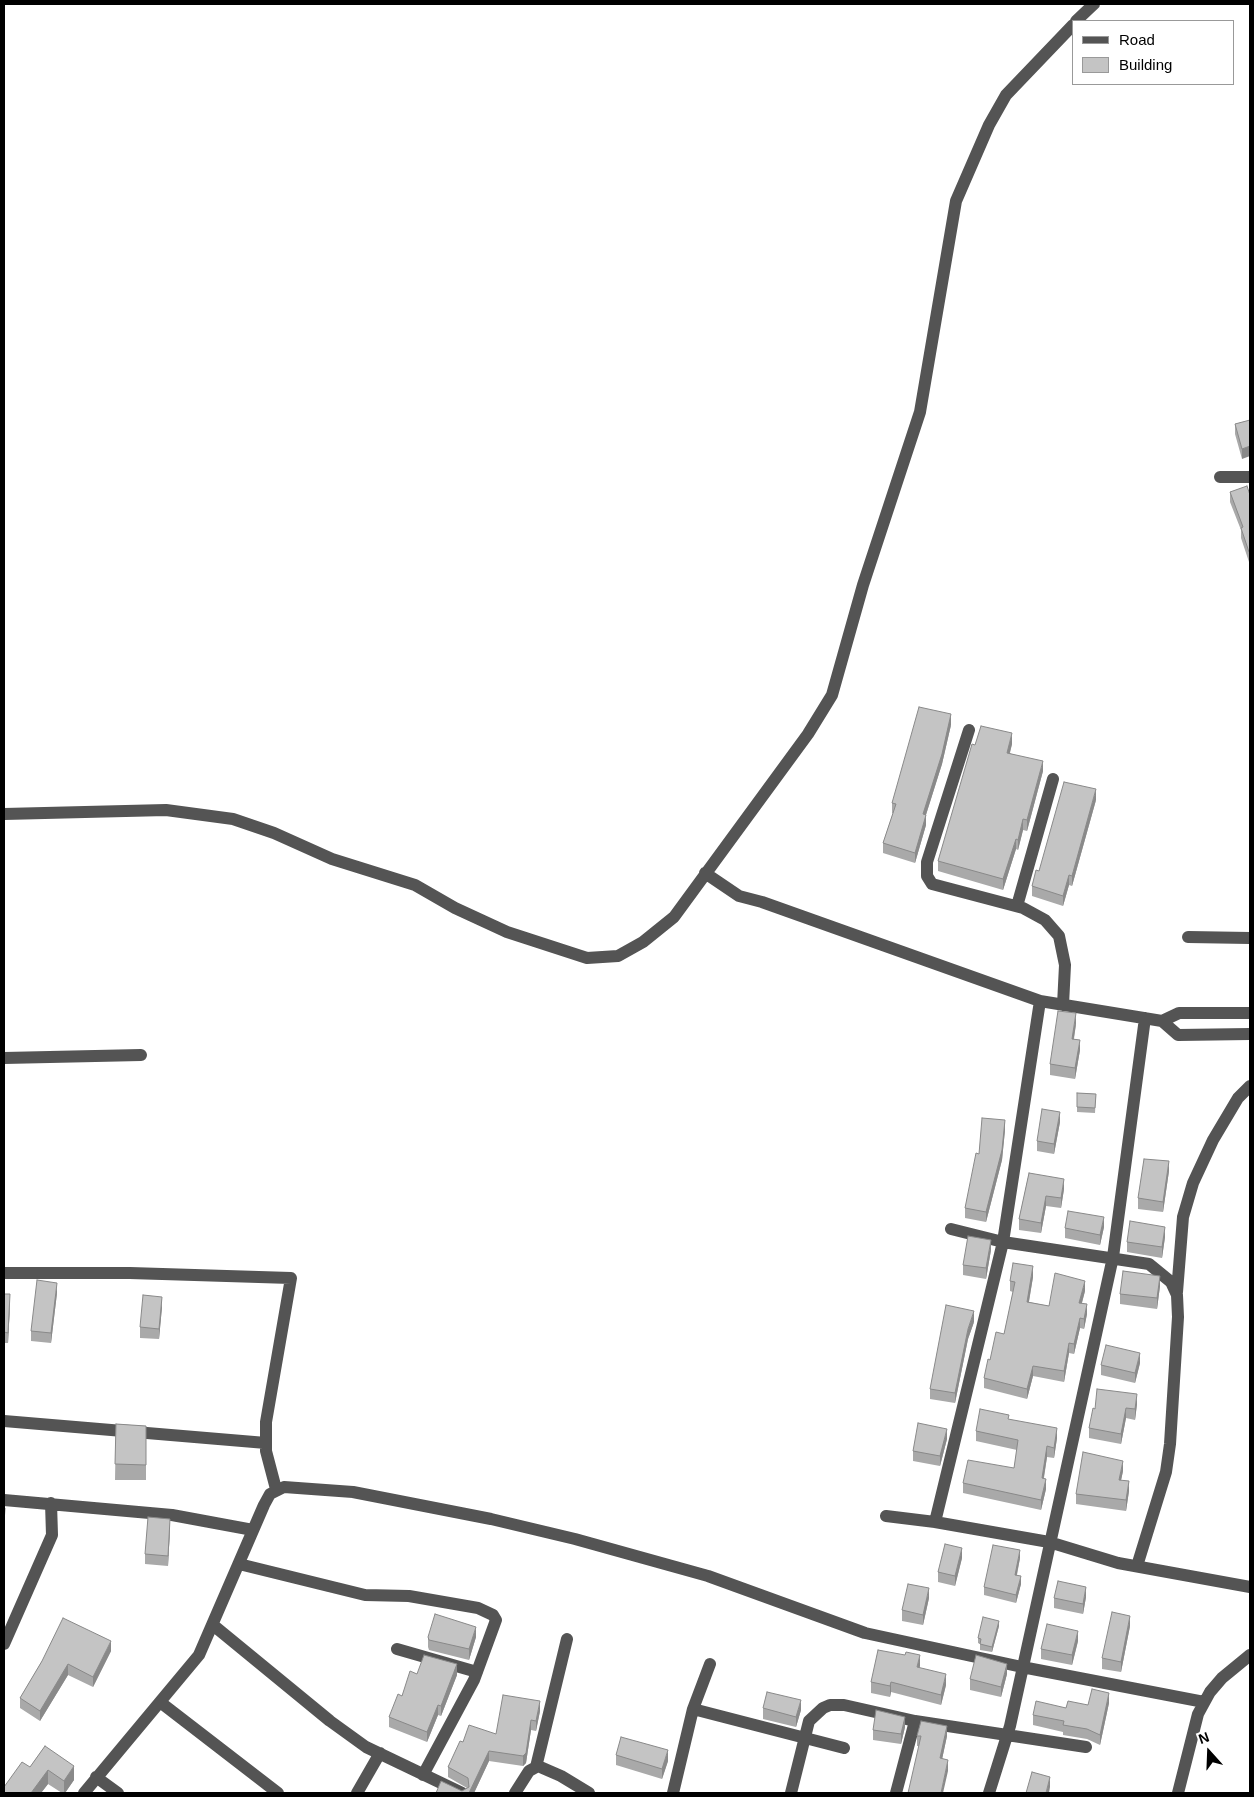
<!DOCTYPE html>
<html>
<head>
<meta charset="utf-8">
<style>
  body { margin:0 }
  #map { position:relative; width:1254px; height:1797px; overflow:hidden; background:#fff; font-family:Arial,sans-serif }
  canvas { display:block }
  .frame { position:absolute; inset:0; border:5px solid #000; pointer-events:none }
  .legend { position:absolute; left:1072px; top:20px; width:162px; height:65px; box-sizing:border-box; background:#fff; border:1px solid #999; margin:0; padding:6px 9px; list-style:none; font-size:15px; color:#000 }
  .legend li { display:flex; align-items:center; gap:10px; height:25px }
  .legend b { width:25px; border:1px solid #999 }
  .north { position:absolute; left:1184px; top:1727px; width:50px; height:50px; -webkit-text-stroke:4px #fff; paint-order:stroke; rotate:340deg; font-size:14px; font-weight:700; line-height:20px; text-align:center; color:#000 }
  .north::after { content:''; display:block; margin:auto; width:18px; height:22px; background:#000; clip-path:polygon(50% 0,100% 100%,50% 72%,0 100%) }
</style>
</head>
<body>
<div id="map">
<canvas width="1254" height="1797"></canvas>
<div class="frame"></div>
<ul class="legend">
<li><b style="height:6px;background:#545454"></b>Road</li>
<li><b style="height:14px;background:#c4c4c4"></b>Building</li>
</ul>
<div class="north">N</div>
</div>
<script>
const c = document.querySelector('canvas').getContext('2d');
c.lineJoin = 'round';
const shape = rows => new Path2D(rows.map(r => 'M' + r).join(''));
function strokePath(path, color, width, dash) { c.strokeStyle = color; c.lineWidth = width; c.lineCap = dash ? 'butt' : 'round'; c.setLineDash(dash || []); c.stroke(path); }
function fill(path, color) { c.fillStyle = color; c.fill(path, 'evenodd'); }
const minor = shape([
  [1076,21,1094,4],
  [1220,477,1250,477],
  [969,730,927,862,927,876,932,884,1023,908,1045,920,1059,936,1065,965,1063,1005],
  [4,814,166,810,233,819,274,833,332,859,415,885,455,908,507,932,587,958,618,956,643,942,674,917,808,734,832,695,863,585,920,412,956,201,989,125,1006,95,1073,25],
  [705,873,739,896,762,902,1040,1001,1162,1021,1178,1035,1250,1034],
  [1017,906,1053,779],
  [1188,937,1250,938],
  [1162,1021,1179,1013,1250,1013],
  [4,1058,141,1055],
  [951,1229,1003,1242,1149,1264,1171,1282,1177,1295,1178,1317,1170,1444,1166,1472,1137,1566],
  [4,1273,130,1273,291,1278,266,1422,266,1451,276,1489],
  [1177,1292,1183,1217,1193,1183,1213,1140,1238,1098,1250,1086],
  [4,1421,266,1443],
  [4,1500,172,1515,253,1530],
  [886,1516,935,1522,1049,1542,1118,1563,1250,1587],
  [935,1522,1003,1242,1040,1001],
  [239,1564,365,1595,409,1596,478,1608,493,1615,496,1620,474,1680,423,1775],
  [213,1625,330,1721,366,1747,462,1793],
  [4,1644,52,1535,51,1503],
  [397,1649,477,1672],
  [160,1702,278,1793],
  [693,1709,844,1748],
  [536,1767,567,1639],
  [96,1777,118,1793],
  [84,1793,199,1655,264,1505,270,1494,284,1487,353,1492,491,1519,575,1539,708,1576,865,1633,1022,1667,1204,1702],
  [357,1793,380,1753],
  [515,1793,529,1771,538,1766,561,1776,589,1793],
  [673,1793,693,1709,710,1664],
  [791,1793,809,1721,823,1708,830,1705,844,1705,915,1721,1086,1747],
  [896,1793,915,1721],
  [989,1793,1010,1726,1113,1257,1145,1018],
  [1178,1793,1198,1714,1210,1692,1222,1678,1250,1655]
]);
const wall = shape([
  [1250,420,1242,459,1235,434,1235,424],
  [1230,492,1250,495,1249,562,1241,538,1241,530,1230,502],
  [951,725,942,764,926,815,926,825,915,863,883,853,883,843,893,813,892,813,892,803],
  [1012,744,1010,753,1043,771,1027,831,1023,830,1018,850,1016,849,1003,890,938,871,938,861,975,745],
  [1096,800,1072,886,1069,885,1063,906,1032,896,1032,886,1039,871],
  [1076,1024,1074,1039,1080,1050,1075,1079,1050,1075,1050,1064],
  [1077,1093,1096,1094,1095,1113,1077,1112],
  [1060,1122,1054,1154,1037,1151,1037,1141],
  [1005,1130,1002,1160,986,1222,965,1218,965,1208,979,1154],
  [1169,1171,1163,1212,1138,1209,1138,1198],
  [1029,1173,1064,1189,1061,1208,1046,1206,1041,1233,1019,1230,1019,1219],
  [1104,1227,1100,1245,1065,1238,1065,1228],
  [1165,1237,1162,1258,1127,1252,1127,1242],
  [991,1250,986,1279,963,1275,963,1265],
  [1033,1277,1029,1302,1049,1306,1085,1291,1082,1303,1087,1314,1084,1329,1080,1328,1074,1354,1069,1353,1064,1382,1033,1376,1027,1399,984,1388,984,1378,990,1360,1004,1334,1013,1292,1010,1291,1010,1281],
  [1160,1286,1157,1309,1120,1304,1120,1294],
  [57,1293,51,1343,31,1341,31,1331],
  [4,1294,10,1305,8,1343,4,1343],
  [162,1307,159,1339,140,1338,140,1327],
  [974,1322,968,1339,955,1403,930,1399,930,1389],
  [1140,1363,1135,1383,1101,1375,1101,1365],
  [1137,1404,1135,1420,1126,1418,1121,1444,1089,1438,1089,1428,1095,1409],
  [1009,1420,1057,1438,1054,1458,1047,1457,1044,1478,1046,1489,1041,1510,963,1493,963,1483,1014,1468,1017,1450,976,1441,976,1431],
  [116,1424,146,1426,146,1480,115,1480],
  [947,1439,940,1466,913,1461,913,1451],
  [1123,1471,1121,1480,1129,1491,1126,1511,1076,1504,1076,1494],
  [170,1529,168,1566,145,1564,145,1554],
  [962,1558,955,1586,938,1582,938,1572],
  [1020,1558,1017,1575,1021,1584,1016,1603,984,1595,984,1587],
  [1086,1597,1083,1614,1054,1608,1054,1598],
  [929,1598,923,1625,902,1621,902,1610],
  [999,1626,992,1652,980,1650,980,1644,978,1643,978,1638],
  [1130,1626,1121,1672,1102,1669,1102,1658],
  [428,1637,476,1637,469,1660,429,1650,428,1647],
  [1078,1641,1072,1665,1041,1659,1041,1649],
  [111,1651,93,1687,68,1675,40,1721,20,1708,20,1698,42,1661],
  [920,1666,919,1668,946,1685,941,1705,891,1692,890,1697,871,1693,871,1682],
  [417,1674,457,1675,441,1716,438,1715,427,1742,389,1727,389,1717,402,1696],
  [1007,1674,1001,1697,970,1690,970,1679],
  [1109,1703,1100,1745,1087,1739,1063,1735,1063,1732,1033,1725,1033,1715,1066,1708,1088,1705],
  [763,1708,801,1710,796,1727,763,1719],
  [540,1711,536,1731,531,1730,526,1763,523,1766,489,1761,474,1793,436,1793,462,1791,467,1788,448,1777,448,1767,463,1742,496,1734],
  [905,1727,901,1744,873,1740,873,1730],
  [917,1736,947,1736,942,1759,948,1771,919,1746,917,1746],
  [45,1746,74,1780,65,1793,62,1793,48,1784,41,1793,4,1793,30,1767],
  [616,1755,668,1761,662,1779,616,1765]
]);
const shadedWall = shape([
  [1250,446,1250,456,1242,459,1242,449],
  [1249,552,1250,552,1250,562,1249,562],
  [951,714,951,725,942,764,923,824,923,814],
  [1012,733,1012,744,1007,763,1007,753],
  [1043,761,1043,771,1027,831,1027,820],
  [1096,789,1096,800,1072,886,1072,876],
  [926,815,926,825,915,863,915,853],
  [1023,819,1023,830,1018,850,1018,840],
  [1016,839,1016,849,1003,890,1003,879],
  [1069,875,1069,885,1063,906,1063,896],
  [1076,1013,1076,1024,1072,1049,1072,1039],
  [1080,1040,1080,1050,1075,1079,1075,1068],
  [1060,1112,1060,1122,1054,1154,1054,1144],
  [1005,1120,1005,1130,1002,1160,986,1222,986,1212],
  [1169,1161,1169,1171,1163,1212,1163,1202],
  [1064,1179,1064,1189,1061,1208,1061,1198],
  [1046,1196,1046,1206,1041,1233,1041,1223],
  [1104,1217,1104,1227,1100,1245,1100,1235],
  [1165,1227,1165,1237,1162,1258,1162,1247],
  [991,1240,991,1250,986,1279,986,1268],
  [1033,1266,1033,1277,1027,1312,1027,1302],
  [1160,1276,1160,1286,1157,1309,1157,1298],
  [1085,1281,1085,1291,1079,1313,1079,1303],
  [57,1283,57,1293,51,1343,51,1333],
  [10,1294,10,1305,8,1343,8,1333],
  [162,1297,162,1307,159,1339,159,1329],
  [1087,1304,1087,1314,1084,1329,1084,1319],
  [974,1311,974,1322,968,1339,955,1403,955,1393,968,1329],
  [1080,1318,1080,1328,1074,1354,1074,1344],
  [1069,1343,1069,1353,1064,1382,1064,1371],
  [1140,1353,1140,1363,1135,1383,1135,1373],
  [1033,1366,1033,1376,1027,1399,1027,1389],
  [1137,1394,1137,1404,1135,1420,1135,1409],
  [1126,1408,1126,1418,1121,1444,1121,1434],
  [1057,1428,1057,1438,1054,1458,1054,1448],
  [947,1429,947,1439,940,1466,940,1456],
  [1047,1446,1047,1457,1042,1488,1042,1478],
  [1123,1461,1123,1471,1119,1490,1119,1480],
  [1046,1479,1046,1489,1041,1510,1041,1500],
  [1129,1481,1129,1491,1126,1511,1126,1500],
  [5,1508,5,1518,4,1533,4,1523],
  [170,1519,170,1529,168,1566,168,1556],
  [962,1548,962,1558,955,1586,955,1576],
  [1020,1550,1020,1558,1015,1583,1015,1575],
  [1021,1576,1021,1584,1016,1603,1016,1595],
  [1086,1587,1086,1597,1083,1614,1083,1604],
  [929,1588,929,1598,923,1625,923,1615],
  [1130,1616,1130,1626,1121,1672,1121,1662],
  [999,1621,999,1626,992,1652,992,1647],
  [476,1627,476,1637,469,1660,469,1649],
  [1078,1631,1078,1641,1072,1665,1072,1655],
  [111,1641,111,1651,93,1687,93,1677],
  [920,1655,920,1666,917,1677,917,1667],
  [68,1664,68,1675,40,1721,40,1711],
  [457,1664,457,1675,441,1716,441,1706],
  [1007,1664,1007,1674,1001,1697,1001,1687],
  [946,1674,946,1685,941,1705,941,1695],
  [891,1682,891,1692,890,1697,890,1686],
  [1109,1693,1109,1703,1100,1745,1100,1735],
  [801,1700,801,1710,796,1727,796,1717],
  [540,1701,540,1711,536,1731,536,1721],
  [438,1705,438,1715,427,1742,427,1732],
  [905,1717,905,1727,901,1744,901,1734],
  [531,1720,531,1730,526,1763,523,1766,523,1756],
  [947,1726,947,1736,940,1769,940,1758],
  [668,1750,668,1761,662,1779,662,1769],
  [489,1751,489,1761,474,1793,469,1793],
  [948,1760,948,1771,943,1793,941,1793],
  [74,1766,74,1780,65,1793,64,1793,64,1781],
  [48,1770,48,1784,41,1793,31,1793],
  [1050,1777,1050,1787,1049,1793,1046,1793]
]);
const building = shape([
  [1250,420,1250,446,1242,449,1235,424,1250,420],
  [1247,486,1250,495,1250,552,1249,552,1241,528,1243,527,1230,492,1247,486],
  [919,707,951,714,942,754,923,814,926,815,915,853,883,843,896,804,892,803,919,707],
  [981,726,1012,733,1007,753,1043,761,1027,820,1023,819,1018,840,1016,839,1003,879,938,861,972,744,975,745,981,726],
  [1064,782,1096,789,1072,876,1069,875,1063,896,1032,886,1036,870,1039,871,1064,782],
  [1058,1011,1076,1013,1072,1039,1080,1040,1075,1068,1050,1064,1058,1011],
  [1077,1093,1096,1094,1095,1108,1077,1107,1077,1093],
  [1042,1109,1060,1112,1054,1144,1037,1141,1042,1109],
  [982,1118,1005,1120,1002,1150,986,1212,965,1208,976,1153,979,1154,982,1118],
  [1144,1159,1169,1161,1163,1202,1138,1198,1144,1159],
  [1029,1173,1064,1179,1061,1198,1046,1196,1041,1223,1019,1219,1029,1173],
  [1068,1211,1104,1217,1100,1235,1065,1228,1068,1211],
  [1130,1221,1165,1227,1162,1247,1127,1242,1130,1221],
  [968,1236,991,1240,986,1268,963,1265,968,1236],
  [1013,1263,1033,1266,1027,1302,1049,1306,1055,1273,1085,1281,1079,1303,1087,1304,1084,1319,1080,1318,1074,1344,1069,1343,1064,1371,1033,1366,1027,1389,984,1378,988,1359,990,1360,996,1332,1004,1334,1015,1282,1010,1281,1013,1263],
  [1123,1271,1160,1276,1157,1298,1120,1294,1123,1271],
  [37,1280,57,1283,51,1333,31,1331,37,1280],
  [4,1294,10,1294,8,1333,4,1332,4,1294],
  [143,1295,162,1297,159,1329,140,1327,143,1295],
  [946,1305,974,1311,968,1329,955,1393,930,1389,946,1305],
  [1106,1345,1140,1353,1135,1373,1101,1365,1106,1345],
  [1097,1389,1137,1394,1135,1409,1126,1408,1121,1434,1089,1428,1093,1408,1095,1409,1097,1389],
  [980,1409,1009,1415,1008,1419,1057,1428,1054,1448,1047,1446,1042,1478,1046,1479,1041,1500,963,1483,968,1460,1014,1468,1018,1440,976,1431,980,1409],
  [918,1423,947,1429,940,1456,913,1451,918,1423],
  [116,1424,146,1426,146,1465,115,1464,116,1424],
  [1083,1452,1123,1461,1119,1480,1129,1481,1126,1500,1076,1494,1083,1452],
  [4,1508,5,1508,4,1523,4,1508],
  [148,1517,170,1519,168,1556,145,1554,148,1517],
  [945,1544,962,1548,955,1576,938,1572,945,1544],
  [993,1545,1020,1550,1015,1575,1021,1576,1016,1595,984,1587,993,1545],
  [1058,1581,1086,1587,1083,1604,1054,1598,1058,1581],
  [908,1584,929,1588,923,1615,902,1610,908,1584],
  [1112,1612,1130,1616,1121,1662,1102,1658,1112,1612],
  [435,1614,476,1627,469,1649,429,1640,428,1637,435,1614],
  [983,1617,999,1621,992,1647,980,1644,981,1639,978,1638,983,1617],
  [63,1618,111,1641,93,1677,68,1664,40,1711,20,1698,42,1661,63,1618],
  [1047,1624,1078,1631,1072,1655,1041,1649,1047,1624],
  [878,1650,905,1655,906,1652,920,1655,917,1667,946,1674,941,1695,891,1682,890,1686,871,1682,878,1650],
  [424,1655,457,1664,441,1706,438,1705,427,1732,389,1717,398,1694,402,1696,410,1671,417,1674,424,1655],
  [976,1655,1007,1664,1001,1687,970,1679,976,1655],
  [1092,1689,1109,1693,1100,1735,1087,1729,1063,1725,1064,1721,1033,1715,1036,1701,1066,1708,1068,1701,1088,1705,1092,1689],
  [767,1692,801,1700,796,1717,763,1708,767,1692],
  [503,1695,540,1701,536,1721,531,1720,526,1753,523,1756,489,1751,469,1793,436,1793,441,1781,462,1791,469,1787,468,1778,448,1767,460,1741,463,1742,469,1725,496,1734,503,1695],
  [876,1710,905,1717,901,1734,873,1730,876,1710],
  [921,1721,947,1726,940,1758,948,1760,941,1793,908,1793,921,1736,917,1736,921,1721],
  [621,1737,668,1750,662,1769,616,1755,621,1737],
  [45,1746,74,1766,64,1781,48,1770,31,1793,4,1793,4,1787,22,1762,30,1767,45,1746],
  [1032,1772,1050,1777,1046,1793,1026,1793,1032,1772]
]);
strokePath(minor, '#545454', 12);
fill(wall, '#a9a9a9');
fill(shadedWall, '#898989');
fill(building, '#c4c4c4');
strokePath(building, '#898989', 1);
</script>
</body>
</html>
